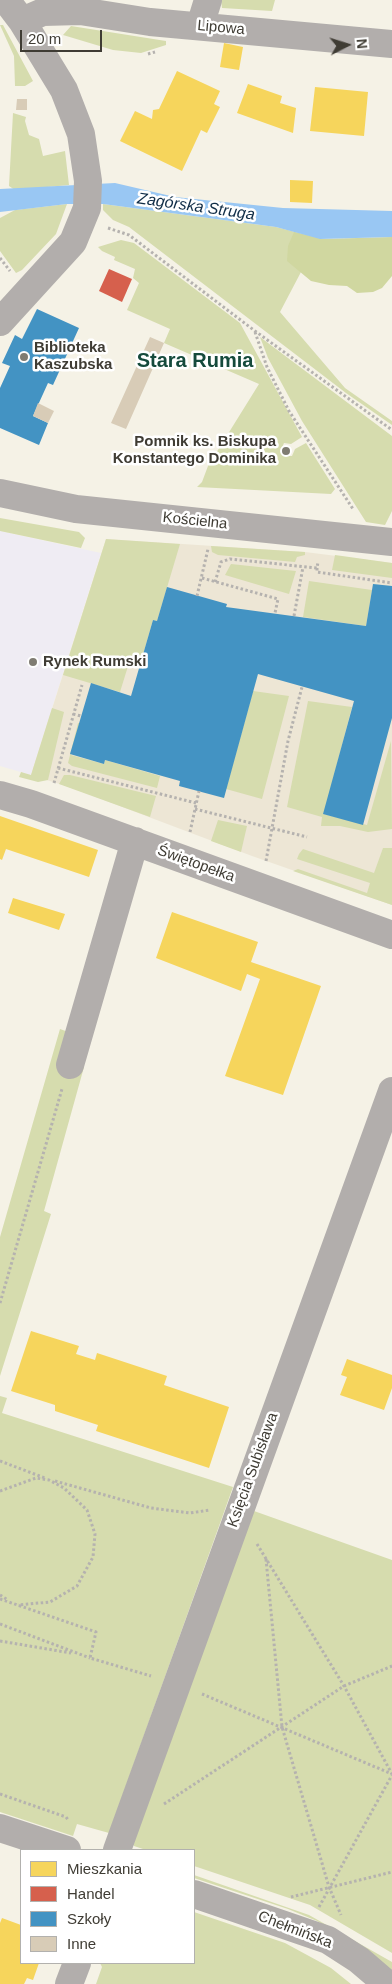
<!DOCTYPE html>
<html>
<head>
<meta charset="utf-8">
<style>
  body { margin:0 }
  #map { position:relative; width:392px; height:1984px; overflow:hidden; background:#f5f2e6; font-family:Helvetica,sans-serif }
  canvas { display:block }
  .legend { position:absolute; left:20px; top:1849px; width:175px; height:115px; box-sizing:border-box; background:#fff; border:1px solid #b2b1ae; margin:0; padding:6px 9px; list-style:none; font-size:15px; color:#3f3c34 }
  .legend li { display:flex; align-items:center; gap:10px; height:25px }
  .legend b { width:25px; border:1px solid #b2b1ae }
  .north { position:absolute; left:322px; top:20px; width:50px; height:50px; -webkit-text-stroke:4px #fff; paint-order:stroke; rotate:85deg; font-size:14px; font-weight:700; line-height:20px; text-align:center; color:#3f3c34 }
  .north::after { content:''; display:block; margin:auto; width:18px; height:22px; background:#3f3c34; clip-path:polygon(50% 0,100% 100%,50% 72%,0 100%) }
  .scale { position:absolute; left:20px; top:30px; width:82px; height:22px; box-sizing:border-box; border:2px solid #3f3c34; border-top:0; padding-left:6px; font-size:15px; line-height:18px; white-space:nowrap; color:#3f3c34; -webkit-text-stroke:4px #fff; paint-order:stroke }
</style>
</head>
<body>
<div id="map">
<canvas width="392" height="1984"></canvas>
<ul class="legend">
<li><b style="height:14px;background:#f6d55c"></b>Mieszkania</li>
<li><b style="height:14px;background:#d6604d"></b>Handel</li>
<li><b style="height:14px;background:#4393c3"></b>Szkoły</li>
<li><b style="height:14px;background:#d8ccb7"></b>Inne</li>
</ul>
<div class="north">N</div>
<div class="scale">20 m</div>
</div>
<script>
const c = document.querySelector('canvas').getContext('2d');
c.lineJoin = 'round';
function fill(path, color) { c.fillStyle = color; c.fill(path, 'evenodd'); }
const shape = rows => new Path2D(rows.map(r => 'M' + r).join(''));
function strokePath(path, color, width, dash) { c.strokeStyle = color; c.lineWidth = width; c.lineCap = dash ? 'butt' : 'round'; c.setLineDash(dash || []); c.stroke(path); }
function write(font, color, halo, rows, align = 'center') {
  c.font = font + ' Helvetica,sans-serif'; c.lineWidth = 5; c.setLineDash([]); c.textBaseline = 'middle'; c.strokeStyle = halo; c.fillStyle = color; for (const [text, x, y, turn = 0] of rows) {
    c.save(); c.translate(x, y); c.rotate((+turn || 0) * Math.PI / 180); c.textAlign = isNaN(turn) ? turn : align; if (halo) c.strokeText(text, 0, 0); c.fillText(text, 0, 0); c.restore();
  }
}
const commercial = shape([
  [0,531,101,553,31,775,0,766]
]);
const education = shape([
  [106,539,305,552,392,563,392,905,252,856,72,788,31,775]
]);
const green = shape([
  [221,0,275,0,272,11,222,8],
  [0,25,3,25,33,81,25,86,15,86,14,56],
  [71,26,166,41,166,45,141,53,113,50,63,35],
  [13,113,26,117,25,121,29,135,39,139,43,156,65,151,69,185,15,190,9,186],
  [67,204,56,234,22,270,16,273,0,251,0,218,15,210],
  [103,204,276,227,323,239,301,272,280,312,345,388,392,421,392,425,346,393,129,227,113,220,103,210],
  [121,240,134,243,240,323,302,437,291,444,284,443,281,450,283,453,286,456,292,456,295,449,306,443,335,489,331,494,197,487,202,482,208,466,259,384,164,343,170,329,127,310,139,283,133,278,135,269,114,260,115,257,102,251,98,247],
  [260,337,392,436,392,511,385,525,366,522,302,421,268,358],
  [0,518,79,532,85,538,81,548,0,531],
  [106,539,180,544,157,621,153,620,140,665,129,663,120,692,63,675],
  [211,546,305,552,305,555,297,557,295,562,218,555,212,552],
  [335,555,392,563,392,578,332,570],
  [231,564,296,571,289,594,225,575],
  [309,581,372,590,366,626,303,617],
  [253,691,289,696,262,799,226,789],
  [308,701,352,707,324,814,367,825,391,741,392,829,368,832,340,826,321,826,322,817,287,807],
  [52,708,64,712,48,780,38,782,19,777,21,772,31,775],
  [78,723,80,723,71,755,104,764,105,760,160,776,157,788,72,766,68,763],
  [64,775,70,775,156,796,150,817,59,784],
  [218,820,247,826,241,852,211,841],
  [383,848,392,848,392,905,293,871,298,869,367,893,370,883,297,859,299,854,303,849,374,873],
  [60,1029,71,1033,77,1064,84,1067,44,1211,51,1214,0,1376,0,1237],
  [0,1396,7,1398,2,1413,233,1487,109,1833,77,1824,73,1836,0,1812],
  [254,1511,392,1560,392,1953,310,1905,194,1866,194,1850,146,1850,134,1846,132,1843],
  [194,1875,309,1915,392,1962,392,1973,347,1938,317,1921,288,1909,194,1878],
  [194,1912,285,1943,331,1968,351,1984,96,1984,102,1967,100,1963,194,1963]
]);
const forest = shape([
  [294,232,323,239,392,237,392,276,382,288,373,292,357,293,347,286,329,285,311,281,287,261,288,246]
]);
const water = shape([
  [115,183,175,197,283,208,392,211,392,237,320,239,276,227,103,204,67,204,0,212,0,189]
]);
const homes = shape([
  [224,43,243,47,239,70,220,67],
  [177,71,220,91,214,104,220,107,207,133,201,130,182,171,120,141,135,111,152,119,153,110,159,109],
  [248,84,282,96,280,103,296,108,293,133,237,113],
  [315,87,368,92,364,136,310,131],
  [290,180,313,181,312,203,290,202],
  [0,816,98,850,89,877,6,849,2,860,0,859],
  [13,898,65,914,59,930,8,913],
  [172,912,258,942,251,962,321,986,283,1095,225,1076,260,979,247,974,241,991,156,958],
  [31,1331,79,1346,76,1354,95,1360,97,1353,167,1376,164,1385,229,1407,209,1468,96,1431,98,1425,55,1411,55,1405,11,1391],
  [347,1359,392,1375,392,1388,384,1410,340,1395,347,1377,341,1375],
  [2,1918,21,1925,21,1963,39,1963,33,1980,27,1978,24,1984,0,1984,0,1923]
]);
const shops = shape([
  [109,269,132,279,122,302,99,291]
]);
const schools = shape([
  [37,309,79,328,53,385,48,383,33,416,48,423,39,445,0,428,0,388,10,366,2,363,15,335,22,339],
  [373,584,392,586,392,718,363,825,323,814,354,701,258,674,224,798,179,786,180,781,105,760,104,764,70,754,91,683,131,696,153,620,157,621,167,587,227,604,226,607,366,626]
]);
const building = shape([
  [17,99,27,99,27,110,16,110],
  [150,337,164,343,126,429,111,423],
  [38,403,54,411,48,423,33,416]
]);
const path = shape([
  [148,54,155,52],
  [108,228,129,235,255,331,392,430],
  [0,258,10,271],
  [255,332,267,367,289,411,353,509],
  [317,568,317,572,392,583],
  [202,578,278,599,275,613],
  [215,582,221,562,230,559,317,568,318,562],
  [197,596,208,549],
  [294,616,303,567],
  [73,714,81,716],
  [58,768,196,803],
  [54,783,82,685],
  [195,809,307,837],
  [190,832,199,791],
  [266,861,288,741,302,687],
  [0,1303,62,1089],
  [0,1461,45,1478],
  [55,1481,151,1508,190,1513,210,1510],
  [0,1491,36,1478,49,1480,64,1488,87,1510,95,1534,93,1557,77,1586,50,1602,18,1605],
  [257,1544,344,1686,392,1774],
  [266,1559,282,1727,329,1887,341,1915],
  [0,1595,8,1600],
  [0,1599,96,1632,90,1658,151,1676],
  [0,1624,90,1658],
  [0,1641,71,1653],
  [202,1694,392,1774],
  [0,1794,66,1817,69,1821],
  [164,1804,344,1686,392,1666],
  [291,1897,392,1872],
  [319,1907,392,1775]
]);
const minor = shape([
  [22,21,43,12,80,11,150,22,392,44],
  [200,26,208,0],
  [0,322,73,242,87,208,88,181,81,134,64,90,22,21,6,0],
  [0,493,76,509,392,542],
  [0,795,31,804,392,935],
  [70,1065,135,841],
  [0,1828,67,1850],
  [117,1850,392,1091],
  [194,1894,328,1940,359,1960,387,1984],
  [69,1984,77,1963]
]);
const markers = [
  [24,357,5,"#7f7c72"],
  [286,451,5,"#7f7c72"],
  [33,662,5,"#7f7c72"]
];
const streetNames = [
  ["Lipowa",221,28,5],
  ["Kościelna",195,521,6],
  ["Świętopełka",196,864,20],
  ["Księcia Subisława",253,1470,-70],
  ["Chełmińska",295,1930,21]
];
const poiNames = [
  ["Biblioteka",34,348],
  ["Kaszubska",34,365],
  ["Pomnik ks. Biskupa",276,442,"right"],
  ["Konstantego Dominika",276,459,"right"],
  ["Rynek Rumski",43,662]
];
const waterNames = [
  ["Zagórska Struga",196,207,8]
];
const districtNames = [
  ["Stara Rumia",195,361]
];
fill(commercial, '#efecf3');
fill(education, '#ede6d5');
fill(green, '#d6dcae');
fill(forest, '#d0d7a0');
fill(water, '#99c7f3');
fill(homes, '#f6d55c');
fill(shops, '#d6604d');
fill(schools, '#4393c3');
fill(building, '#d8ccb7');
strokePath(path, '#b5b2af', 3, [2.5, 2.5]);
strokePath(minor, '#b2aeac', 28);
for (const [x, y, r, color] of markers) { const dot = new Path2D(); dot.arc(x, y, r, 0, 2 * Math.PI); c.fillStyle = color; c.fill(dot); strokePath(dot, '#fff', 2); }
write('15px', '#3f3c34', '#fff', streetNames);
write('bold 15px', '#3f3c34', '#fff', poiNames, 'left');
write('italic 16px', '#102d47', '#fff', waterNames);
write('bold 20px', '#154a3c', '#fff', districtNames);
</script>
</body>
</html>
